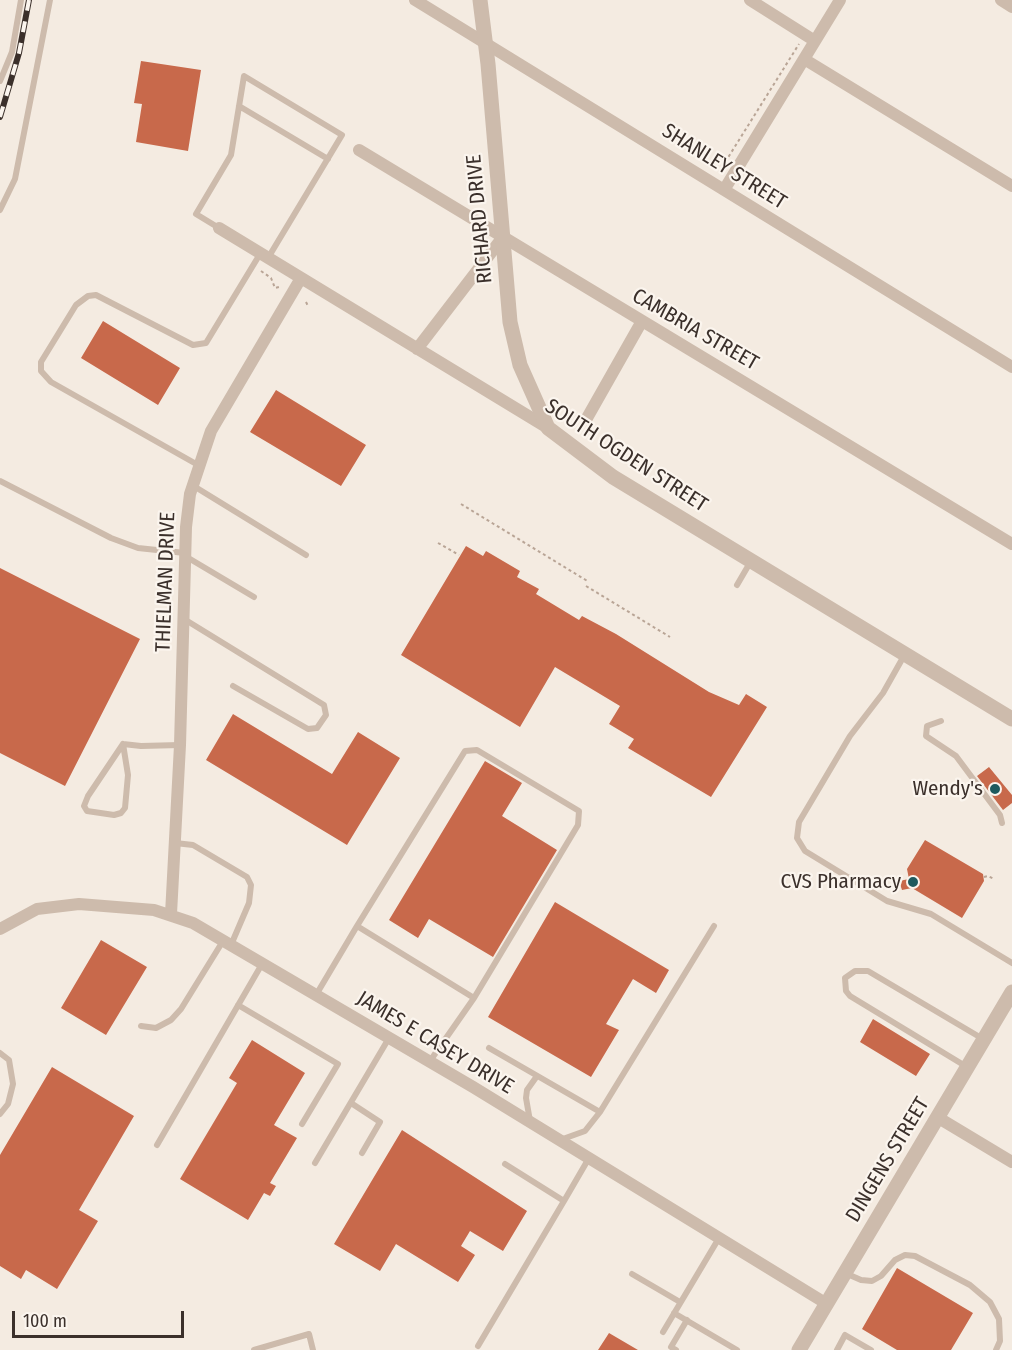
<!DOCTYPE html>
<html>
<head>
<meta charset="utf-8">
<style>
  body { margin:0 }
  #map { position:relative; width:1012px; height:1350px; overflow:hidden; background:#f4ebe1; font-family:"Fira Sans Condensed",sans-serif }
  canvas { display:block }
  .scale { position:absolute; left:12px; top:1311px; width:172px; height:27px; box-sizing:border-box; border:3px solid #3b302b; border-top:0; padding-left:8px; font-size:18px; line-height:21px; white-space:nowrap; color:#3b302b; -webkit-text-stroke:4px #fbf5ee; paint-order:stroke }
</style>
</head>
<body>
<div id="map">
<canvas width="1012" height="1350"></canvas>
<div class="scale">100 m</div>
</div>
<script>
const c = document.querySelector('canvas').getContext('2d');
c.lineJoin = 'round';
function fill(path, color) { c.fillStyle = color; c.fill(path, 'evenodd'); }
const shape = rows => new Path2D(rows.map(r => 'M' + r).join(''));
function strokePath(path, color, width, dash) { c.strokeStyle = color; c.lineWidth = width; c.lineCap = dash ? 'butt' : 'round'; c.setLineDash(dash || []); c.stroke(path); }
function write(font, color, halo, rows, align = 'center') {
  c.font = font + ' "Fira Sans Condensed",sans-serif'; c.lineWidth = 4.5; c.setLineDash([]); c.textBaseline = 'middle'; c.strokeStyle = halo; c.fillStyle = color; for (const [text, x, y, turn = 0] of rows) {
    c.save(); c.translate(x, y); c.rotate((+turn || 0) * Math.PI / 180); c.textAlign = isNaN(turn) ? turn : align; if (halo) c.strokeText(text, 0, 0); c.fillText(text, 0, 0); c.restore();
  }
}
const building = shape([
  [141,61,201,70,188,151,136,142,142,104,134,103],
  [103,321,180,368,158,405,81,358],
  [276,390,366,445,341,486,250,432],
  [466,546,483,556,486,551,520,571,517,577,539,589,536,594,579,620,582,616,616,634,709,692,739,705,746,694,767,707,711,797,628,748,634,739,609,724,620,706,555,667,520,727,401,655],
  [0,568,140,639,65,786,0,753],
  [233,714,332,774,358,732,400,758,347,845,206,760],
  [485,761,522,783,502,816,557,850,493,957,429,919,418,938,389,920],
  [989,767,1012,795,1012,803,1003,810,977,776],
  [925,840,983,874,984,881,962,918,912,888,902,890,899,881,909,879,907,869],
  [555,902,669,970,656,993,633,979,606,1024,619,1030,591,1077,488,1017],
  [101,940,147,967,106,1035,61,1008],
  [873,1019,930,1054,916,1076,860,1042],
  [252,1040,305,1073,274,1125,297,1138,270,1183,276,1186,270,1196,264,1193,248,1220,180,1179,237,1083,229,1078],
  [52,1067,134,1116,79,1210,98,1221,57,1289,26,1270,21,1279,0,1266,0,1155],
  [402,1130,527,1211,503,1251,470,1231,461,1246,475,1255,458,1282,396,1244,380,1271,334,1244],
  [897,1268,973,1313,951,1350,897,1350,862,1329],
  [609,1333,638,1350,598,1350]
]);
const path = shape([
  [719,172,799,44],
  [261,271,271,278,275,288,279,287],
  [306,302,308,306],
  [461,504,589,582],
  [438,543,459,555],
  [586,586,670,637],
  [984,877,988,876,994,879]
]);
const service = shape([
  [0,81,12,52,21,0],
  [239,106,328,159],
  [0,210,15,179,50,0],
  [219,228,196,214,231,155,244,76,342,135,268,258],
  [198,465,51,382,41,371,41,362,76,305,88,296,96,295,193,345,206,343,260,254],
  [0,481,111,538,138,548,185,553],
  [192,485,306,555],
  [185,556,254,597],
  [737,585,751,561],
  [184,619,324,705,326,715,317,728,308,729,233,686],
  [905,654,883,693,850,736,799,822,797,838,805,851,887,901,931,914,1012,963],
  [941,721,927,726,926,736,956,756,1000,815,1002,823],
  [123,744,88,796,84,806,87,811,114,815,121,813,125,808,128,775,123,744,141,746,180,745],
  [175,843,193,845,247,877,251,885,249,903,231,945],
  [357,926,465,751,477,750,579,811,578,825,474,998],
  [316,995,357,926,474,998,430,1061],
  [238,1005,338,1064,302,1124],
  [141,1026,156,1028,171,1020,181,1009,223,941],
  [489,1048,600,1112,714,926],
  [0,1053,9,1060,13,1084,8,1104,0,1114],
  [967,1067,850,996,846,991,845,978,855,971,868,971,983,1039],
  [351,1103,380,1122,362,1153],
  [530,1121,526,1098,527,1090,537,1076],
  [560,1140,585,1131,600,1112],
  [157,1145,262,964],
  [315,1163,389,1038],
  [505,1164,564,1201,589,1158],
  [845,1273,861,1280,872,1281,881,1276,895,1260,905,1255,915,1256,970,1285,990,1302,999,1319,1000,1341,996,1350],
  [632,1274,680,1302],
  [674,1313,737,1350],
  [663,1332,719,1238],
  [478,1346,564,1201],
  [254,1350,309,1334,313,1350],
  [676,1350,671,1347,687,1320],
  [837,1350,845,1335,871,1350]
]);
const minor = shape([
  [415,0,1012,367],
  [750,0,815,41],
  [1001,0,1012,7],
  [804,59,1012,186],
  [359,150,1012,544],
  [724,190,840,0],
  [219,228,548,428],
  [417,349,503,237],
  [587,418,642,321],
  [171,914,180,745,186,527,190,494,211,431,301,278],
  [0,929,37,909,79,904,154,910,193,923,473,1087,827,1304],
  [937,1117,1012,1162]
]);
const tertiary = shape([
  [480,0,488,64,510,322,520,365,548,428,613,477,1012,719],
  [799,1350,1012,992]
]);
const rail = shape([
  [0,117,19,53,29,0]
]);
const markers = [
  [995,789,6,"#1f5a5e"],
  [913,882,6,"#1f5a5e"]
];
const streetNames = [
  ["SHANLEY STREET",724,167,32],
  ["RICHARD DRIVE",480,219,-95],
  ["CAMBRIA STREET",695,330,30],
  ["SOUTH OGDEN STREET",626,456,33],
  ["THIELMAN DRIVE",166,582,-88],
  ["JAMES E CASEY DRIVE",435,1043,31],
  ["DINGENS STREET",888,1160,-59]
];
const poiNames = [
  ["Wendy's",983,789],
  ["CVS Pharmacy",901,882]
];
fill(building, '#c8694b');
strokePath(path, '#b9a596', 2, [3, 3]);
strokePath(service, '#cdbbac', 6);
strokePath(minor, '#cdbbac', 12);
strokePath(tertiary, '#cdbbac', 15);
strokePath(rail, '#3b302b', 6);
strokePath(rail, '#fbf5ee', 4, [11]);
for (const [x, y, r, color] of markers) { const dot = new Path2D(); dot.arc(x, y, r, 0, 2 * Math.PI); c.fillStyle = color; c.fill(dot); strokePath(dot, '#fbf5ee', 2); }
write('21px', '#3b302b', '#fbf5ee', streetNames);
write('21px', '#3b302b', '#fbf5ee', poiNames, 'right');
</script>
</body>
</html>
